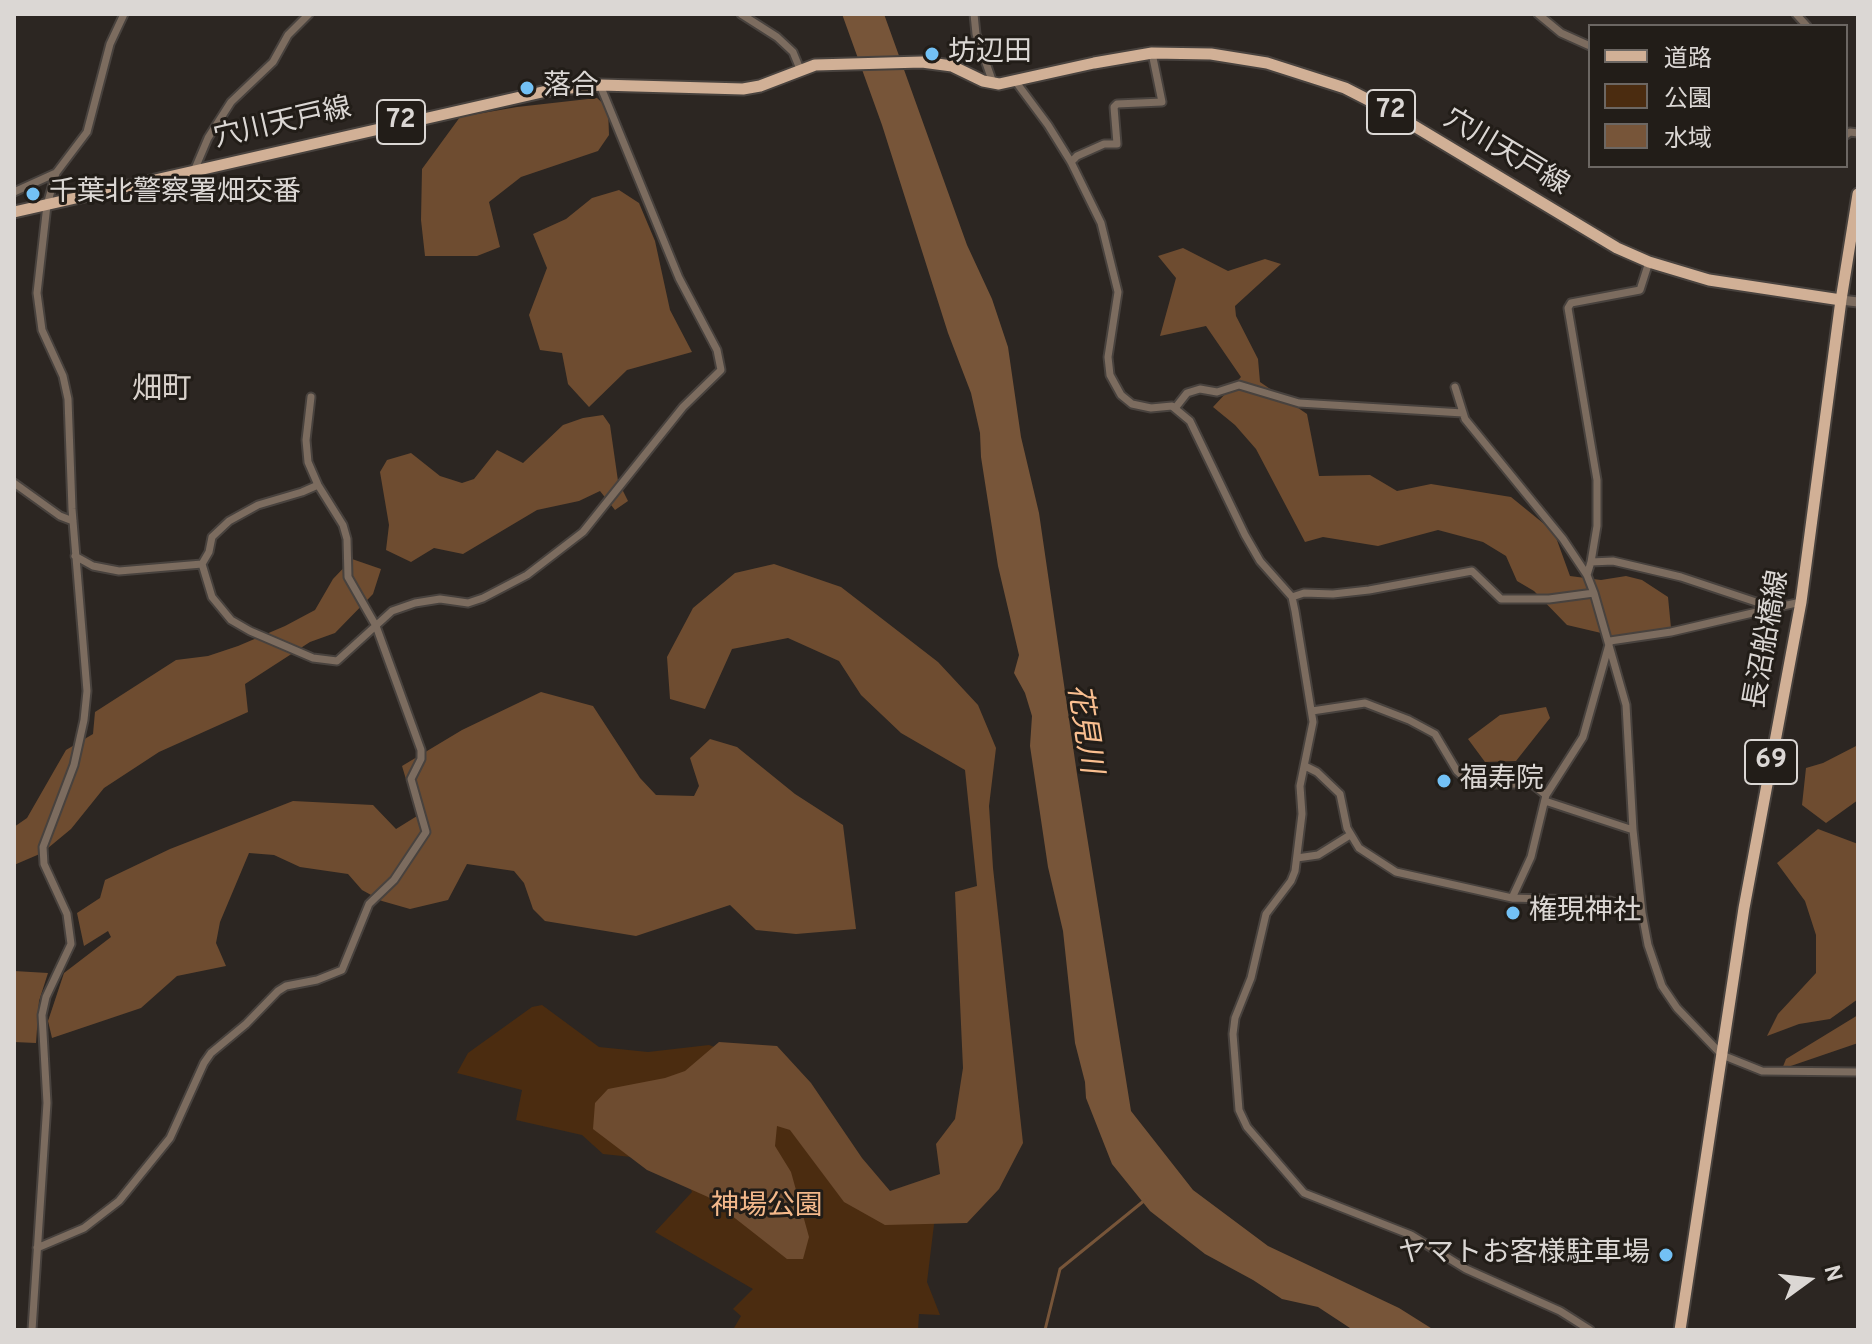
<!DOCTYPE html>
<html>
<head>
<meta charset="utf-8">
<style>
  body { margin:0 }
  #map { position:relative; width:1872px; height:1344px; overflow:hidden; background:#2c2622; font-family:Overpass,"Noto Sans JP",sans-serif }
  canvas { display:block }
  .frame { position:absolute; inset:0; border:16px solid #dbd7d4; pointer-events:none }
  .legend { position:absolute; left:1588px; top:24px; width:260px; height:144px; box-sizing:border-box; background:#221d18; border:2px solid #6c6763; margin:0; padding:10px 14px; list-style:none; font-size:24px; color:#dbd7d4 }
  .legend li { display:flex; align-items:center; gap:16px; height:40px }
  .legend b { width:40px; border:2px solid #6c6763 }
  .north { position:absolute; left:1768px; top:1240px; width:80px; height:80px; -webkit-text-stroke:6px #221d18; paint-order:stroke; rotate:75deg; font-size:22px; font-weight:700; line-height:32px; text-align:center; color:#dbd7d4 }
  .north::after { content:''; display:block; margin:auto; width:28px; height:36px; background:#dbd7d4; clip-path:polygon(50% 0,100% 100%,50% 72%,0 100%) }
</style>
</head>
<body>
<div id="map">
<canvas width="1872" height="1344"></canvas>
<div class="frame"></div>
<ul class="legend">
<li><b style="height:10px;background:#d1b096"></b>道路</li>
<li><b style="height:22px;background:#4b2c10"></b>公園</li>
<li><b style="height:22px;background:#775539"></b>水域</li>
</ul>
<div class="north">N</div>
</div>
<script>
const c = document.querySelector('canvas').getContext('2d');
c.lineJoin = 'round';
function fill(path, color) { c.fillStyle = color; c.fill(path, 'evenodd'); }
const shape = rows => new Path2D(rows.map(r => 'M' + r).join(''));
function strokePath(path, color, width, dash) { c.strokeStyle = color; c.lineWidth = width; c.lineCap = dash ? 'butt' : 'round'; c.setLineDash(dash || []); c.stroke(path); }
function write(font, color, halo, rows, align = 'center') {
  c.font = font + ' Overpass,"Noto Sans JP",sans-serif'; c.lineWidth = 6; c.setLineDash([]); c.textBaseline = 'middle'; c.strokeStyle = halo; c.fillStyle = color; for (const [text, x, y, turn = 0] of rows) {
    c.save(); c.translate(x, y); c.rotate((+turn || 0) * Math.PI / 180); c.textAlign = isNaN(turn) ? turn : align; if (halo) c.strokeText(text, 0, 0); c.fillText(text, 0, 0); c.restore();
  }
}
const green = shape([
  [542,1005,599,1047,648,1052,709,1045,752,1061,844,1190,936,1208,927,1282,940,1315,919,1314,918,1330,734,1328,741,1316,733,1309,753,1289,655,1232,692,1192,679,1162,603,1154,582,1135,516,1120,522,1090,457,1073,468,1053,532,1007]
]);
const forest = shape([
  [597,98,608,108,609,135,598,151,521,177,489,202,500,247,477,256,425,256,421,220,422,169,460,117,517,107],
  [619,190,639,203,655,241,670,310,692,352,627,370,589,407,568,384,562,353,540,350,529,315,547,268,533,234,566,219,592,198],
  [1183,248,1228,271,1265,259,1281,264,1235,306,1236,316,1258,359,1260,382,1307,414,1319,476,1370,475,1397,491,1431,484,1511,497,1554,532,1570,576,1601,580,1626,576,1642,580,1668,597,1671,628,1614,636,1567,625,1534,591,1517,581,1506,556,1483,542,1438,530,1378,546,1323,537,1305,542,1256,449,1235,425,1213,407,1241,377,1206,326,1160,336,1176,278,1158,256],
  [603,415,610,425,618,481,628,501,615,510,600,491,579,501,537,510,463,554,434,548,411,562,386,550,389,525,380,472,387,460,411,453,440,476,462,483,474,479,497,450,523,463,563,425,583,418],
  [352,559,381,569,373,594,335,633,310,642,245,684,248,712,159,752,104,788,71,829,42,853,14,865,14,827,27,818,66,750,93,734,95,712,176,660,208,656,238,646,285,626,315,610,333,579],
  [774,564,841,587,938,662,978,705,996,748,989,806,993,868,1023,1143,999,1189,967,1223,885,1225,844,1202,790,1130,777,1126,775,1146,791,1172,809,1237,803,1259,787,1259,708,1197,647,1170,593,1129,595,1103,608,1089,665,1078,685,1071,719,1042,777,1046,811,1083,862,1158,890,1191,940,1174,936,1144,955,1119,963,1068,955,892,977,886,965,770,901,733,861,695,839,661,788,638,732,649,705,709,670,699,667,657,693,608,735,573],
  [541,692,593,706,640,778,656,795,694,796,699,786,690,758,710,739,737,747,795,794,843,825,856,929,796,934,756,930,730,905,636,936,545,921,533,909,524,883,514,871,467,864,448,900,410,909,382,901,362,890,348,874,300,867,274,855,249,853,220,922,216,943,226,966,177,976,141,1008,52,1038,48,1021,64,973,111,937,108,931,84,946,77,913,100,898,105,880,170,849,293,801,373,805,396,829,417,816,402,766,462,730],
  [1546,707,1550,718,1516,761,1485,762,1468,739,1500,715],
  [1858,745,1858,800,1826,823,1802,805,1806,768,1823,763],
  [1818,829,1858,844,1858,999,1830,1019,1799,1024,1767,1036,1778,1014,1816,973,1816,935,1805,901,1777,863],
  [14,971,48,973,39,1001,36,1043,14,1042],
  [1858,1015,1858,1043,1782,1069,1786,1059]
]);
const water = shape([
  [842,14,884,14,967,245,992,299,1008,347,1021,437,1039,513,1077,774,1131,1111,1193,1190,1268,1246,1399,1308,1434,1330,1353,1330,1318,1307,1282,1299,1253,1280,1205,1254,1150,1211,1112,1164,1086,1098,1085,1082,1075,1043,1063,931,1048,867,1030,746,1032,716,1025,693,1014,673,1019,655,998,566,981,457,980,433,971,393,948,333,882,125]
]);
const stream = shape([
  [1045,1330,1060,1269,1145,1200]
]);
const minor = shape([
  [741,14,777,37,793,52,800,69],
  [974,14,976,34,993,83],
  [1538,14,1561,33,1590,46],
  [1796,14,1807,26],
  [1016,82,1048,125,1071,162,1101,223,1118,292,1108,357,1110,375,1121,395,1132,404,1151,408,1172,406,1190,421,1245,535,1260,561,1292,597,1295,611,1313,722,1300,786,1302,814,1295,871,1291,881,1266,914,1251,978,1235,1018,1233,1034,1239,1110,1247,1127,1304,1193,1411,1235,1466,1269,1560,1311,1590,1330],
  [1846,135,1850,132,1858,133],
  [1071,162,1077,156,1104,144,1117,144,1114,107,1117,104,1162,102,1152,53],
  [194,171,208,138,231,102,273,62,288,35,309,14],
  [14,192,56,173],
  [1455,387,1465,419,1563,539,1587,575,1594,593,1626,705,1633,830,1642,913],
  [1176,407,1187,393,1200,389,1217,392,1239,385,1299,403,1463,413],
  [14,483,60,516,73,521],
  [318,485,302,492,258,505,229,521,212,537,209,552,202,564,212,597,231,620,250,631,313,658,337,661,392,611,415,603,440,599,468,603,483,598,527,575,583,532,683,407,721,370,717,350,679,278,600,85],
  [75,556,93,566,119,571,202,564],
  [1591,562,1597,526,1597,480,1568,308,1571,303,1640,290,1649,262],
  [1587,575,1591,562,1613,561,1681,577,1774,608,1801,602],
  [1292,597,1304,593,1333,594,1369,590,1472,571,1501,599,1549,599,1594,593],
  [1312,711,1365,703,1409,720,1435,734,1457,771,1471,784,1532,784,1546,795,1531,857,1512,898],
  [1305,766,1317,772,1340,794,1347,828,1359,848,1396,872,1512,898,1610,901,1642,913,1648,945,1662,986,1677,1008,1722,1055,1762,1071,1858,1072],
  [1546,795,1583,737,1610,641,1671,632,1774,608],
  [1545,801,1633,830],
  [1297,858,1318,855,1350,835],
  [37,1248,84,1228,119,1201,170,1138,204,1063,211,1053,246,1024,278,991,286,986,317,980,342,970,369,904,394,880,426,832,411,779,421,759,421,750,376,626,348,577,347,539,343,525,318,485,308,462,306,440,311,397],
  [32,1330,47,1103,42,1015,46,997,71,944,67,914,44,864,43,847,74,765,84,720,87,691,72,509,68,399,63,376,42,330,37,293,47,205,56,173,87,132,110,44,124,14]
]);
const tertiary = shape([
  [1841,300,1858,302]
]);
const primary = shape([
  [14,212,551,90,600,85,743,89,760,86,815,65,922,62,952,66,983,81,999,84,1094,63,1152,53,1211,54,1267,63,1345,88,1386,109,1617,248,1649,262,1709,280,1841,300],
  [1680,1330,1744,908,1801,602,1841,300,1858,194]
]);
const markers = [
  [932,54,8,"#73c1f5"],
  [527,88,8,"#73c1f5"],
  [33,194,8,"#73c1f5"],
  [1444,781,8,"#73c1f5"],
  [1513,913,8,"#73c1f5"],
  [1666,1255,8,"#73c1f5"]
];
const shields = [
  [1391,112,48],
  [401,122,48],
  [1771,762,52]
];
const shieldNames = [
  ["72",1391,112],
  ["72",401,122],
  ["69",1771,762]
];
const poiNames = [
  ["坊辺田",948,54],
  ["落合",543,88],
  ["千葉北警察署畑交番",49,194],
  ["福寿院",1460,781],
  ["権現神社",1529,913],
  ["ヤマトお客様駐車場",1650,1255,"right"]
];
const streetNames = [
  ["穴川天戸線",283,125,-13],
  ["穴川天戸線",1505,154,31],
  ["長沼船橋線",1769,640,-80]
];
const parkNames = [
  ["神場公園",767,1208]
];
const neighbourhoodNames = [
  ["畑町",162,392]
];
const waterNames = [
  ["花見川",1082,729,81]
];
fill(green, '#4b2c10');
fill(forest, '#6e4c30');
fill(water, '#775539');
strokePath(stream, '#775539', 3);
strokePath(minor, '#48423e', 11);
strokePath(tertiary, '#48423e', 13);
strokePath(primary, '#48423e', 15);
strokePath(minor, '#7c6c5f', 7);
strokePath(tertiary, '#7c6c5f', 9);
strokePath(primary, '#d1b096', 11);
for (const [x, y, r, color] of markers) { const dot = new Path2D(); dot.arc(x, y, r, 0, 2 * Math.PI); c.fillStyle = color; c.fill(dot); strokePath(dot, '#221d18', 3); }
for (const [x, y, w] of shields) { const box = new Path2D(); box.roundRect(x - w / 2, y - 22, w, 44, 6); c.fillStyle = '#221d18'; c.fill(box); strokePath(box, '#dbd7d4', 2); }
write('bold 26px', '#dbd7d4', null, shieldNames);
write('28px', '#dbd7d4', '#221d18', poiNames, 'left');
write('28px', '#dbd7d4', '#221d18', streetNames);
write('28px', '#f4b98b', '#221d18', parkNames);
write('30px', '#d8d1cb', '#221d18', neighbourhoodNames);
write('italic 30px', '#fabf90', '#221d18', waterNames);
</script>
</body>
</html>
